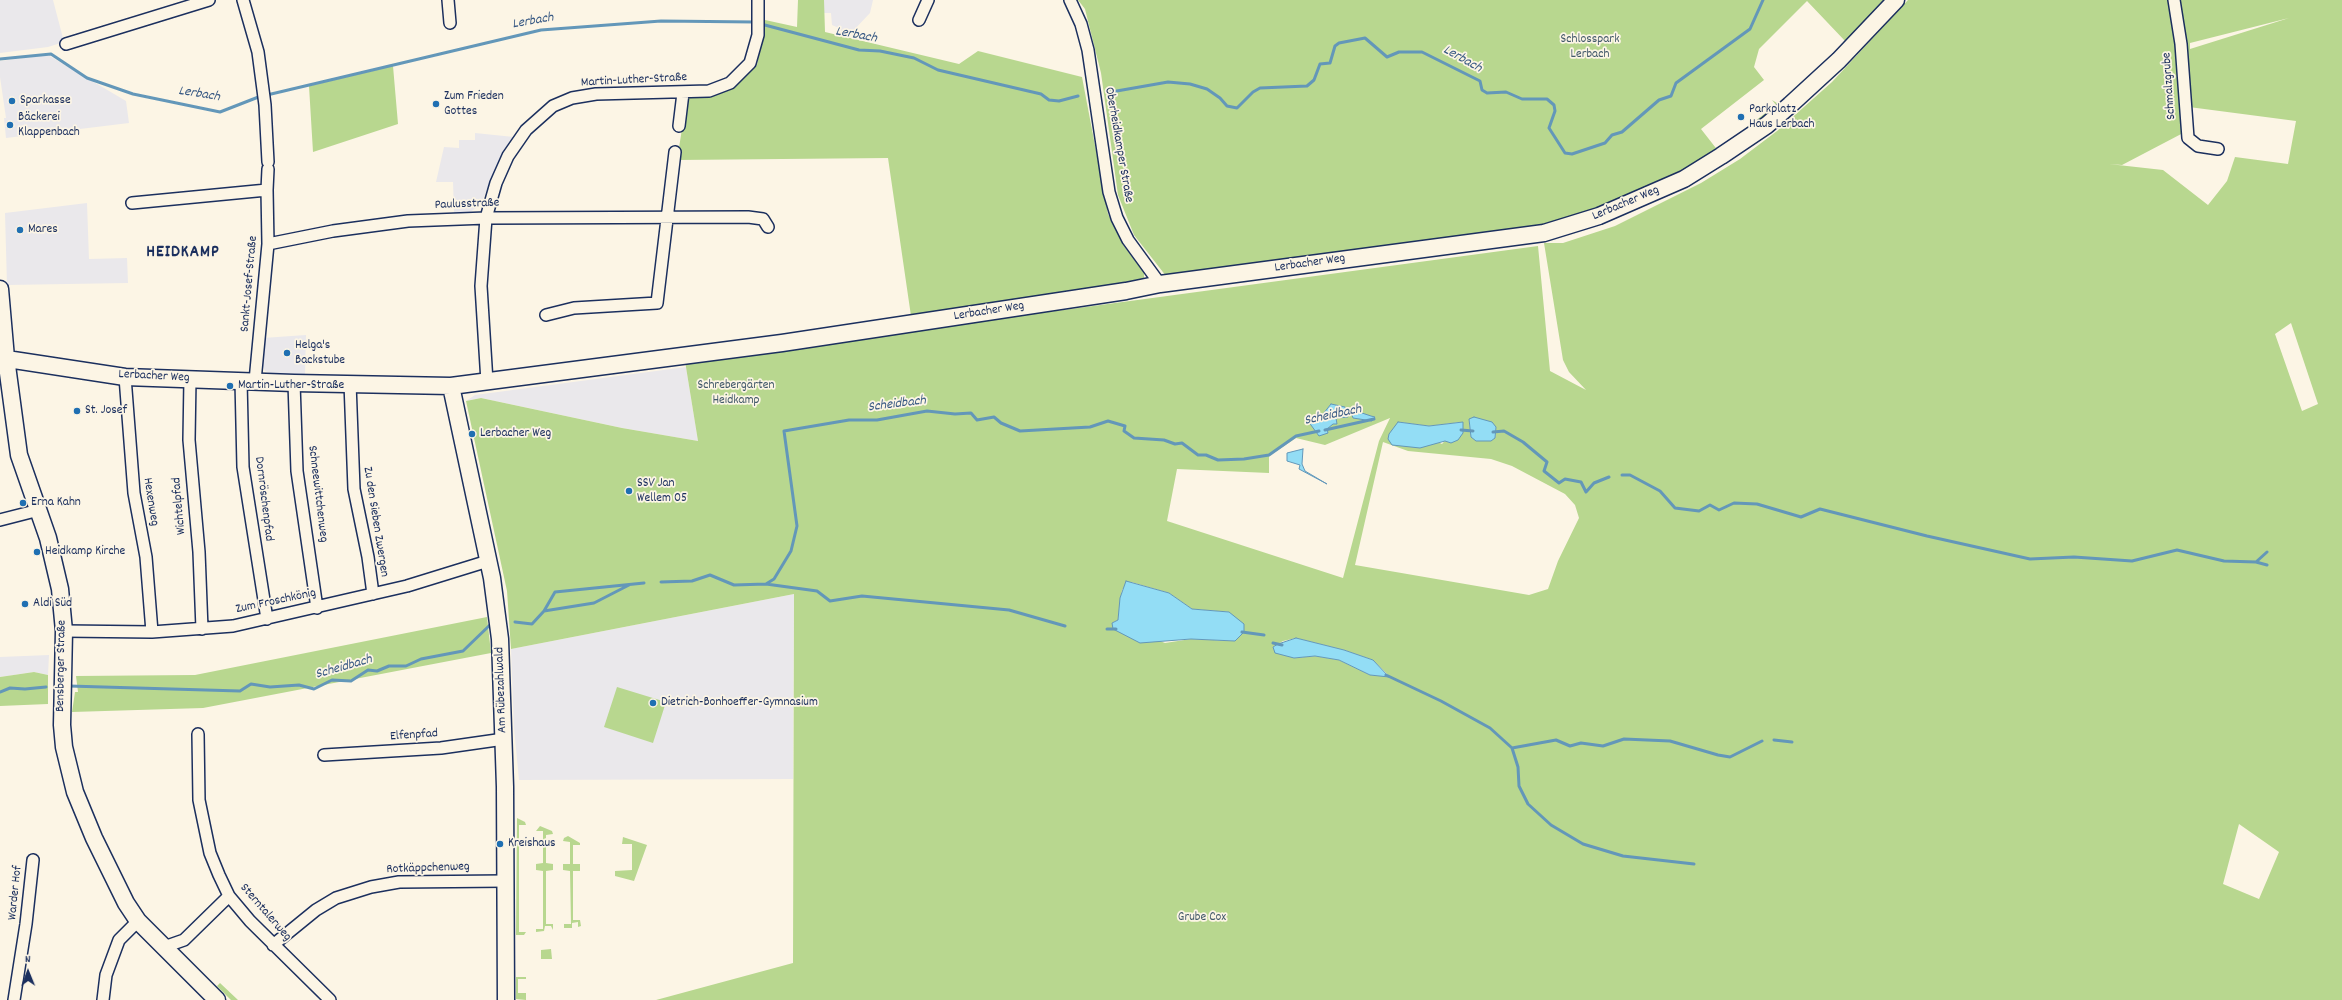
<!DOCTYPE html>
<html>
<head>
<meta charset="utf-8">
<style>
  body { margin:0 }
  #map { position:relative; width:2342px; height:1000px; overflow:hidden; background:#fcf5e5; font-family:Dekko,sans-serif }
  canvas { display:block }
  .north { position:absolute; left:8px; top:952px; width:40px; height:40px; -webkit-text-stroke:3px #fcf5e5; paint-order:stroke; rotate:359deg; font-size:11px; font-weight:700; line-height:16px; text-align:center; color:#1b2f5e }
  .north::after { content:''; display:block; margin:auto; width:14px; height:18px; background:#1b2f5e; clip-path:polygon(50% 0,100% 100%,50% 72%,0 100%) }
</style>
</head>
<body>
<div id="map">
<canvas width="2342" height="1000"></canvas>
<div class="north">N</div>
</div>
<script>
const c = document.querySelector('canvas').getContext('2d');
c.lineJoin = 'round';
function fill(path, color) { c.fillStyle = color; c.fill(path, 'evenodd'); }
const shape = rows => new Path2D(rows.map(r => 'M' + r).join(''));
function strokePath(path, color, width, dash) { c.strokeStyle = color; c.lineWidth = width; c.lineCap = dash ? 'butt' : 'round'; c.setLineDash(dash || []); c.stroke(path); }
function write(font, color, halo, rows, align = 'center') {
  c.font = font + ' Dekko,sans-serif'; c.lineWidth = 3.5; c.setLineDash([]); c.textBaseline = 'middle'; c.strokeStyle = halo; c.fillStyle = color; for (const [text, x, y, turn = 0] of rows) {
    c.save(); c.translate(x, y); c.rotate((+turn || 0) * Math.PI / 180); c.textAlign = isNaN(turn) ? turn : align; if (halo) c.strokeText(text, 0, 0); c.fillText(text, 0, 0); c.restore();
  }
}
const built = shape([
  [0,0,53,0,64,42,48,47,0,53],
  [824,0,873,0,870,13,852,32,841,31,841,29,832,25,831,13,824,13],
  [48,55,126,101,129,123,6,138,4,118,6,118,0,77,0,61],
  [475,133,514,137,498,163,480,206,468,213,454,213,453,182,436,182,444,147,459,148,459,140,475,140],
  [87,203,89,259,127,258,128,283,7,285,5,213],
  [306,335,305,375,272,374,265,371,262,365,263,338],
  [686,367,698,441,622,428,481,398,466,401,475,395],
  [794,594,793,779,519,780,514,728,511,649],
  [49,655,48,675,34,672,0,677,0,657]
]);
const green = shape([
  [798,0,824,0,825,32,959,64,978,51,1082,77,1108,214,1124,246,1144,273,1144,282,911,316,888,158,677,160,687,98,722,92,757,65,765,20,797,27],
  [1078,0,1887,0,1846,42,1807,1,1759,49,1754,67,1764,80,1701,129,1719,152,1633,194,1543,228,1166,276,1134,235,1118,195,1101,73,1085,9],
  [1908,0,2172,0,2185,132,2122,165,2109,164,2163,170,2208,205,2227,181,2235,157,2288,164,2296,121,2189,107,2177,0,2342,0,2342,1000,656,1000,793,963,794,594,511,649,507,591,466,401,481,398,622,428,698,441,685,361,1538,246,1550,371,1586,390,1569,372,1563,360,1544,243,1563,243,1615,226,1701,183,1740,159,1777,131,1832,82],
  [2289,18,2190,49,2190,43],
  [2291,323,2318,404,2302,411,2275,334],
  [1331,404,1343,418,1336,418,1327,429,1314,419,1319,419],
  [1390,418,1379,441,1343,578,1167,521,1177,469,1269,473,1269,456,1296,438,1325,445],
  [1469,420,1496,427,1495,438,1471,437],
  [1398,422,1429,426,1462,422,1442,444],
  [1383,442,1408,451,1491,459,1512,466,1565,494,1575,505,1579,518,1558,561,1548,589,1529,595,1355,565],
  [1131,582,1169,593,1192,609,1229,612,1235,641,1191,639,1165,643,1112,623,1118,620,1122,590],
  [1296,638,1344,650,1373,660,1389,676,1370,675,1339,660,1315,656,1294,658,1273,647,1283,641],
  [2239,824,2279,852,2259,899,2223,884],
  [393,66,398,124,313,152,309,86],
  [1772,100,1777,103,1777,110,1721,147,1776,105],
  [487,617,491,653,203,708,72,712,75,692,78,692,76,676,195,675],
  [34,672,48,675,48,704,0,706,0,677],
  [617,687,666,702,653,743,604,727],
  [517,818,525,822,526,825,519,825,519,932,526,932,524,935,516,935],
  [540,826,552,831,553,834,546,835,546,863,553,864,553,870,546,871,546,924,553,924,553,930,551,926,545,926,544,931,536,932,536,929,543,929,543,871,536,870,536,864,543,863,543,831,536,831],
  [568,836,580,843,580,845,573,845,573,864,580,864,580,871,573,871,573,920,580,920,581,926,578,927,578,922,572,923,572,928,564,928,564,924,571,924,570,871,563,870,563,864,570,864,570,842,563,841,564,838],
  [623,837,647,845,634,881,615,876,615,871,632,870,632,844,622,844],
  [551,949,552,959,541,959,541,950],
  [516,977,526,977,526,979,518,979,518,993,526,993,526,1000,516,999],
  [220,983,238,1000,231,1000,217,986]
]);
const water = shape([
  [1331,404,1345,407,1348,417,1336,418,1337,424,1333,424,1327,429,1328,433,1319,436,1308,421,1319,419,1331,404],
  [1350,409,1371,416,1375,417,1372,421,1353,418,1350,409],
  [1474,417,1492,422,1496,427,1495,438,1491,441,1476,441,1471,437,1469,419,1474,417],
  [1398,422,1429,426,1463,422,1463,433,1458,440,1451,443,1445,441,1420,448,1392,445,1388,439,1389,434,1398,422],
  [1303,449,1302,464,1305,471,1327,484,1299,469,1300,465,1287,461,1287,453,1303,449],
  [1126,581,1169,593,1192,609,1229,612,1244,624,1244,632,1235,641,1191,639,1140,643,1113,629,1112,623,1118,620,1120,598,1126,581],
  [1296,638,1344,650,1373,660,1389,677,1370,675,1339,660,1315,656,1294,658,1275,653,1273,647,1278,644,1296,638]
]);
const stream = shape([
  [761,24,859,50,880,51,914,58,938,70,1041,94,1049,100,1059,101,1078,96],
  [0,59,51,54,87,78,133,94,220,112,261,96],
  [1111,92,1168,82,1190,84,1207,89,1220,98,1227,106,1237,108,1253,92,1260,88,1307,86,1314,80,1320,64,1330,63,1335,46,1339,43,1365,38,1387,57,1399,52,1422,52,1480,81,1482,90,1487,93,1506,92,1522,99,1547,99,1554,105,1555,111,1549,128,1565,153,1572,154,1605,143,1612,135,1622,132,1659,100,1671,96,1676,83,1750,29,1763,0],
  [267,95,541,30,661,21,755,22],
  [1325,430,1374,419],
  [1461,430,1473,431],
  [1493,432,1504,431,1523,442,1547,462,1544,471,1559,483,1565,479,1581,482,1586,492,1594,483,1609,477],
  [1622,475,1630,475,1660,491,1675,508,1699,511,1710,505,1719,510,1734,503,1757,504,1801,517,1820,509,1927,536,2030,559,2074,557,2132,561,2177,550,2224,561,2256,562,2267,565],
  [2256,562,2267,552],
  [661,582,692,581,710,575,734,585,766,584,774,579,791,551,797,526,784,431,849,420,877,420,927,411,955,414,971,413,977,420,994,417,1001,423,1020,431,1090,427,1108,421,1125,426,1124,431,1134,438,1164,440,1175,444,1182,443,1198,455,1206,455,1218,460,1244,459,1269,455,1296,436,1319,431],
  [766,584,817,591,830,601,862,596,1009,610,1065,626],
  [544,611,594,603,629,585],
  [515,622,532,624,544,611,555,592,644,583],
  [1107,629,1116,629],
  [1242,632,1264,635],
  [1273,643,1282,645],
  [1386,675,1441,701,1490,728,1512,748,1556,740,1570,746,1581,743,1603,746,1624,739,1670,741,1718,755,1730,757,1762,741],
  [69,686,240,691,251,684,270,687,299,685,314,689,332,680,351,681,368,670,377,671,389,666,406,666,421,659,463,651,492,623],
  [0,692,10,688,25,689,46,687],
  [1774,740,1792,742],
  [1512,748,1518,767,1519,786,1528,804,1551,825,1583,844,1623,856,1694,864]
]);
const street = shape([
  [243,0,258,52,265,105,268,162],
  [448,0,450,23],
  [1070,0,1081,24,1088,50,1109,192,1117,218,1128,240,1160,284],
  [2174,0,2181,44,2188,138,2198,146,2218,149],
  [919,20,928,0],
  [66,44,209,0],
  [679,126,683,93],
  [267,190,268,169],
  [132,203,267,190,268,244,255,381],
  [268,244,333,231,408,221,486,218,748,217,763,219,768,227],
  [546,315,574,308,657,303,675,152],
  [125,377,134,493,146,557,152,632],
  [190,379,189,440,199,552,202,629],
  [241,381,243,467,267,619],
  [487,382,481,286,486,218,496,183,508,156,526,130,553,106,572,98,596,94,709,91,730,83,750,63,758,35,758,0],
  [294,383,297,471,317,608],
  [350,383,354,489,368,557,373,594],
  [0,520,39,510],
  [64,631,152,632,233,626,407,586,488,561],
  [198,734,199,800,210,853,219,875,229,896,250,921,330,1000],
  [324,755,441,748,504,739],
  [273,945,316,910,336,898,371,887,399,882,506,881],
  [164,947,184,940,229,896],
  [14,1000,26,924,33,860],
  [103,1000,106,975,119,940,138,921]
]);
const secondary = shape([
  [0,289,6,358,19,455,48,538,60,589,64,631,62,725,64,747,75,792,94,838,126,903,138,921,217,1000],
  [0,358,125,377,294,383,451,386,782,343,1126,291,1160,284,1544,233,1599,216,1684,179,1721,156,1767,125,1790,105,1839,60,1896,0],
  [451,386,492,578,500,639,505,787,506,1000]
]);
const markers = [
  [12,101,4,"#1f6fb2"],
  [436,104,4,"#1f6fb2"],
  [1741,117,4,"#1f6fb2"],
  [10,125,4,"#1f6fb2"],
  [20,230,4,"#1f6fb2"],
  [287,353,4,"#1f6fb2"],
  [230,386,4,"#1f6fb2"],
  [77,411,4,"#1f6fb2"],
  [472,434,4,"#1f6fb2"],
  [629,491,4,"#1f6fb2"],
  [23,503,4,"#1f6fb2"],
  [37,552,4,"#1f6fb2"],
  [25,604,4,"#1f6fb2"],
  [653,703,4,"#1f6fb2"],
  [500,844,4,"#1f6fb2"]
];
const parkNames = [
  ["Schlosspark",1590,40],
  ["Lerbach",1590,55],
  ["Schrebergärten",736,386],
  ["Heidkamp",736,401],
  ["Grube Cox",1202,918]
];
const streetNames = [
  ["Martin-Luther-Straße",634,81,-3],
  ["Schmalzgrube",2170,86,-94],
  ["Oberheidkamper Straße",1118,145,80],
  ["Lerbacher Weg",1626,204,-23],
  ["Paulusstraße",467,205,-2],
  ["Lerbacher Weg",1310,264,-8],
  ["Sankt-Josef-Straße",250,284,-85],
  ["Lerbacher Weg",989,312,-9],
  ["Lerbacher Weg",154,377,3],
  ["Schneewittchenweg",317,494,83],
  ["Dornröschenpfad",263,499,83],
  ["Hexenweg",150,502,81],
  ["Wichtelpfad",180,506,-95],
  ["Zu den Sieben Zwergen",375,522,81],
  ["Zum Froschkönig",276,602,-12],
  ["Bensberger Straße",62,666,-89],
  ["Am Rübezahlwald",502,690,-92],
  ["Elfenpfad",414,736,-4],
  ["Rotkäppchenweg",428,869,-2],
  ["Warder Hof",16,893,-84],
  ["Sterntalerweg",265,913,49]
];
const poiNames = [
  ["Zum Frieden",444,97],
  ["Gottes",444,112],
  ["Sparkasse",20,101],
  ["Parkplatz",1749,110],
  ["Haus Lerbach",1749,125],
  ["Bäckerei",18,118],
  ["Klappenbach",18,133],
  ["Mares",28,230],
  ["Helga's",295,346],
  ["Backstube",295,361],
  ["Martin-Luther-Straße",238,386],
  ["St. Josef",85,411],
  ["Lerbacher Weg",480,434],
  ["SSV Jan",637,484],
  ["Wellem 05",637,499],
  ["Erna Kahn",31,503],
  ["Heidkamp Kirche",45,552],
  ["Aldi Süd",33,604],
  ["Dietrich-Bonhoeffer-Gymnasium",661,703],
  ["Kreishaus",508,844]
];
const waterNames = [
  ["Lerbach",533,22,-10],
  ["Lerbach",856,36,10],
  ["Lerbach",1462,60,29],
  ["Lerbach",199,95,9],
  ["Scheidbach",897,405,-7],
  ["Scheidbach",1333,416,-12],
  ["Scheidbach",344,668,-16]
];
const districtNames = [
  ["HEIDKAMP",183,254]
];
fill(built, '#eae8eb');
fill(green, '#b8d78f');
fill(water, '#93ddf5');
strokePath(water, '#6397b9', 1);
strokePath(stream, '#6397b9', 3);
strokePath(street, '#1b2f5e', 14);
strokePath(secondary, '#1b2f5e', 19);
strokePath(street, '#fcf5e5', 11);
strokePath(secondary, '#fcf5e5', 16);
for (const [x, y, r, color] of markers) { const dot = new Path2D(); dot.arc(x, y, r, 0, 2 * Math.PI); c.fillStyle = color; c.fill(dot); strokePath(dot, '#fcf5e5', 1.5); }
write('13px', '#42596a', '#fcf5e5', parkNames);
write('13px', '#1b2f5e', '#fcf5e5', streetNames);
write('13px', '#1b2f5e', '#fcf5e5', poiNames, 'left');
write('italic 14px', '#395a84', '#fcf5e5', waterNames);
c.letterSpacing = '1px';
write('bold 17px', '#1b2f5e', '#fcf5e5', districtNames);
c.letterSpacing = '0px';
</script>
</body>
</html>
